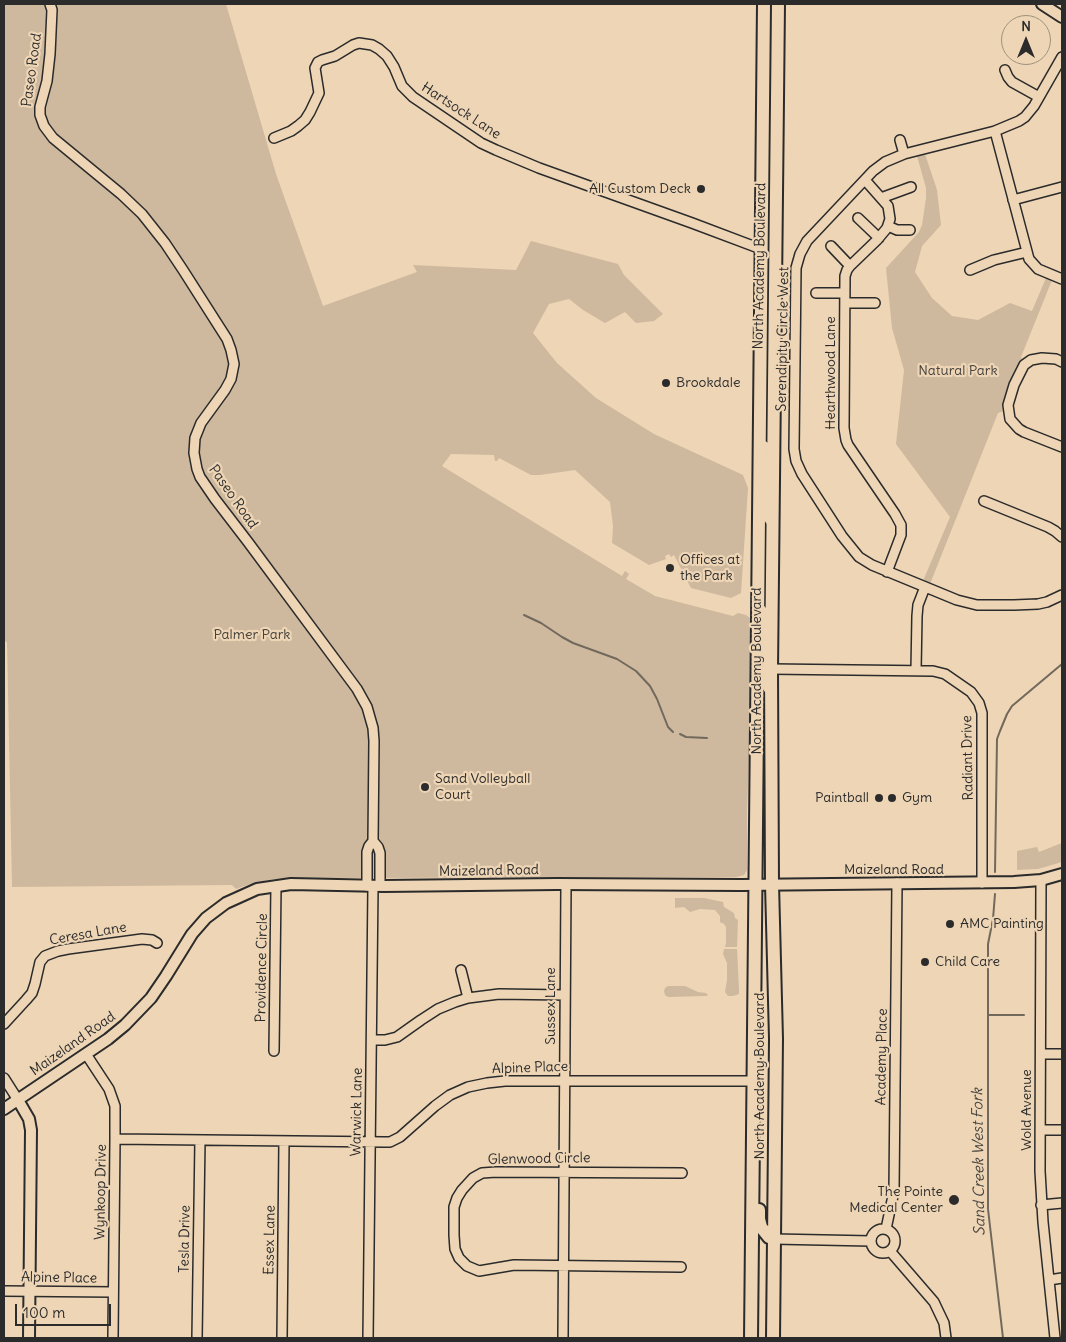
<!DOCTYPE html>
<html>
<head>
<meta charset="utf-8">
<style>
  body { margin:0 }
  #map { position:relative; width:1066px; height:1342px; overflow:hidden; background:#edd5b5; font-family:Delius,sans-serif }
  canvas { display:block }
  .frame { position:absolute; inset:0; border:5px solid #2b2b2b; pointer-events:none }
  .north { position:absolute; left:1001px; top:15px; width:50px; height:50px; box-sizing:border-box; background:#edd5b5; border:1px solid #9f917e; border-radius:50%; rotate:0deg; font-size:14px; font-weight:700; line-height:20px; text-align:center; color:#2b2b2b }
  .north::after { content:''; display:block; margin:auto; width:18px; height:22px; background:#2b2b2b; clip-path:polygon(50% 0,100% 100%,50% 72%,0 100%) }
  .scale { position:absolute; left:15px; top:1304px; width:96px; height:22px; box-sizing:border-box; border:2px solid #2b2b2b; border-top:0; padding-left:6px; font-size:15px; line-height:18px; white-space:nowrap; color:#2b2b2b; -webkit-text-stroke:4px #edd5b5; paint-order:stroke }
</style>
</head>
<body>
<div id="map">
<canvas width="1066" height="1342"></canvas>
<div class="frame"></div>
<div class="north">N</div>
<div class="scale">100 m</div>
</div>
<script>
const c = document.querySelector('canvas').getContext('2d');
c.lineJoin = 'round';
function fill(path, color) { c.fillStyle = color; c.fill(path, 'evenodd'); }
const shape = rows => new Path2D(rows.map(r => 'M' + r).join(''));
function strokePath(path, color, width, dash) { c.strokeStyle = color; c.lineWidth = width; c.lineCap = dash ? 'butt' : 'round'; c.setLineDash(dash || []); c.stroke(path); }
function write(font, color, halo, rows, align = 'center') {
  c.font = font + ' Delius,sans-serif'; c.lineWidth = 4.5; c.setLineDash([]); c.textBaseline = 'middle'; c.strokeStyle = halo; c.fillStyle = color; for (const [text, x, y, turn = 0] of rows) {
    c.save(); c.translate(x, y); c.rotate((+turn || 0) * Math.PI / 180); c.textAlign = isNaN(turn) ? turn : align; if (halo) c.strokeText(text, 0, 0); c.fillText(text, 0, 0); c.restore();
  }
}
const green = shape([
  [4,4,226,4,276,174,323,306,417,272,413,265,516,270,531,241,618,264,624,275,663,314,654,321,636,323,625,312,605,323,583,310,569,299,549,304,533,333,557,363,596,398,654,434,743,475,748,488,741,593,731,598,691,588,674,555,671,557,669,554,665,556,666,559,649,565,612,543,613,526,610,502,575,470,540,475,531,475,499,458,497,461,495,461,494,455,451,454,442,466,622,576,625,571,629,574,626,579,655,596,733,616,738,613,746,615,750,618,750,730,747,809,747,870,744,875,737,877,328,878,275,879,250,884,236,889,232,885,12,887,7,642,4,641],
  [925,154,937,190,941,225,922,246,915,272,932,298,952,316,978,320,1010,303,1032,311,1046,278,1052,280,1021,357,1023,362,1017,368,1006,392,1003,404,1004,411,998,413,930,584,923,581,950,517,896,444,904,370,892,328,886,268,919,232,922,225,926,198,926,188,917,156],
  [1062,843,1062,862,1038,869,1017,870,1017,851,1037,847,1039,852],
  [675,898,704,898,723,902,724,907,734,913,735,918,738,920,737,947,725,947,726,943,726,927,724,924,720,922,720,916,715,910,700,909,690,912,684,907,675,908],
  [724,949,737,949,739,989,739,994,733,996,728,996,725,992,727,980,727,963,723,954],
  [668,986,685,986,698,992,706,993,708,995,706,996,668,997,665,995,664,991,665,988]
]);
const stream = shape([
  [524,615,541,623,562,637,573,643,617,659,636,671,650,686,657,699,668,727,673,732],
  [680,734,686,737,707,738],
  [995,872,997,739,1000,731,1007,714,1012,706,1062,664],
  [995,894,993,919,988,944,988,1209,1003,1338],
  [988,1015,1024,1015]
]);
const minor = shape([
  [50,4,52,10,50,54,47,81,40,107,40,115,44,126,53,138,121,194,142,214,165,243,183,270,227,339,231,350,234,364,231,379,225,390,201,423,195,438,194,453,197,469,200,477,215,499,248,542,357,689,367,707,373,728,374,741,373,841,378,847,380,853,380,886],
  [1062,57,1034,106,1025,117,1019,121,995,131,904,154,885,162,873,171,807,241,800,254,796,268,794,449,796,461,802,474,842,536,859,557,872,565,957,600,977,605,1014,605,1038,604,1047,602,1062,595],
  [1005,70,1008,77,1012,82,1039,97],
  [995,131,1029,259,1038,269,1062,279],
  [274,138,291,131,298,126,305,120,310,112,319,93,315,68,318,62,322,60,335,56,353,45,359,43,372,45,379,49,387,56,394,67,402,86,413,97,481,143,496,150,539,168,692,223,761,249],
  [900,140,904,154],
  [865,180,888,206,890,219,887,228,877,240,850,266,847,270,845,276,844,428,846,440,848,445,895,514,901,525,901,535,887,572],
  [881,198,911,187],
  [1013,200,1062,187],
  [858,218,879,238],
  [888,226,897,230,910,230],
  [831,246,850,266],
  [970,270,994,260,1027,252],
  [816,293,845,293],
  [845,303,875,303],
  [1062,362,1056,359,1042,358,1031,360,1024,365,1014,385,1008,405,1010,419,1019,429,1024,432,1062,447],
  [984,501,1048,527,1055,531,1062,537],
  [771,669,933,671,945,674,971,692,979,703,982,713,982,883],
  [916,670,917,616,918,605,925,587],
  [1041,880,1040,1171,1043,1222,1055,1338],
  [367,886,367,852,369,846,373,841],
  [461,970,468,998],
  [4,1024,26,1000,32,993,35,984,40,962,45,956,58,951,68,949,142,939,152,940,157,943],
  [372,1040,385,1040,397,1037,421,1020,438,1009,455,1002,468,998,499,994,565,995],
  [274,1051,276,886],
  [86,1054,109,1089,115,1106,115,1139,113,1338],
  [1041,1054,1062,1054],
  [4,1078,18,1100],
  [1040,1130,1062,1130],
  [115,1139,384,1142,390,1142,400,1137,435,1106,450,1095,468,1087,487,1083,505,1081,754,1081],
  [1041,1205,1062,1203],
  [886,1229,894,1191,897,883],
  '871 1241a12 12 0 1 1 24 0a12 12 0 1 1-24 0Z',
  [774,1239,871,1241],
  [890,1251,934,1302,944,1323,946,1338],
  [681,1267,514,1265,479,1271,467,1266,459,1258,455,1249,454,1235,454,1207,457,1198,462,1190,473,1178,482,1173,496,1172,682,1173],
  [1049,1280,1062,1278],
  [4,1291,113,1292],
  [197,1338,200,1140],
  [282,1338,284,1141],
  [368,1338,373,886],
  [563,1338,566,884]
]);
const major = shape([
  [1042,4,1062,17],
  [759,443,765,447,767,450,766,496,767,515,770,520],
  [759,608,762,611,765,618,765,676,766,685,769,689],
  [18,1100,29,1119,31,1130,29,1338],
  [4,1109,108,1039,125,1025,151,998,166,976,192,934,206,918,226,903,257,889,291,884,384,886,556,884,742,885,1014,882,1041,880,1062,874]
]);
const highway = shape([
  [759,1210,759,1219,761,1227,769,1237,774,1239],
  [751,1338,764,4],
  [773,1338,776,1039,772,884,771,669,778,4]
]);
const markers = [
  [701,189,5,"#2b2b2b"],
  [666,383,5,"#2b2b2b"],
  [670,568,5,"#2b2b2b"],
  [425,787,5,"#2b2b2b"],
  [879,798,5,"#2b2b2b"],
  [892,798,5,"#2b2b2b"],
  [950,924,5,"#2b2b2b"],
  [925,962,5,"#2b2b2b"],
  [954,1200,6,"#2b2b2b"]
];
const streetNames = [
  ["Paseo Road",32,70,-82],
  ["Hartsock Lane",461,111,33],
  ["North Academy Boulevard",760,266,-89],
  ["Serendipity Circle West",783,339,-89],
  ["Hearthwood Lane",831,373,-90],
  ["Paseo Road",233,497,55],
  ["North Academy Boulevard",757,671,-90],
  ["Radiant Drive",968,758,-91],
  ["Maizeland Road",894,870],
  ["Maizeland Road",489,871,-1],
  ["Ceresa Lane",88,934,-10],
  ["Providence Circle",262,968,-89],
  ["Sussex Lane",551,1006,-90],
  ["Maizeland Road",73,1044,-35],
  ["Academy Place",882,1057,-89],
  ["Alpine Place",530,1068,-2],
  ["North Academy Boulevard",760,1076,-90],
  ["Wold Avenue",1027,1110,-90],
  ["Warwick Lane",357,1112,-89],
  ["Glenwood Circle",539,1159,-1],
  ["Wynkoop Drive",101,1192,-89],
  ["Tesla Drive",185,1239,-89],
  ["Essex Lane",270,1240,-89],
  ["Alpine Place",59,1278,1]
];
const poiNames = [
  ["All Custom Deck",691,189,"right"],
  ["Brookdale",676,383],
  ["Offices at",680,560],
  ["the Park",680,576],
  ["Sand Volleyball",435,779],
  ["Court",435,795],
  ["Paintball",869,798,"right"],
  ["Gym",902,798],
  ["AMC Painting",960,924],
  ["Child Care",935,962],
  ["The Pointe",943,1192,"right"],
  ["Medical Center",943,1208,"right"]
];
const parkNames = [
  ["Natural Park",958,371],
  ["Palmer Park",252,635]
];
const waterNames = [
  ["Sand Creek West Fork",979,1162,-91]
];
fill(green, '#ceb99f');
strokePath(stream, '#72695d', 2);
strokePath(minor, '#2b2b2b', 12);
strokePath(major, '#2b2b2b', 14);
strokePath(highway, '#2b2b2b', 16);
strokePath(minor, '#edd5b5', 9);
strokePath(major, '#edd5b5', 10);
strokePath(highway, '#edd5b5', 12);
for (const [x, y, r, color] of markers) { const dot = new Path2D(); dot.arc(x, y, r, 0, 2 * Math.PI); c.fillStyle = color; c.fill(dot); strokePath(dot, '#edd5b5', 2); }
write('14px', '#2b2b2b', '#edd5b5', streetNames);
write('14px', '#2b2b2b', '#edd5b5', poiNames, 'left');
write('14px', '#43403c', '#edd5b5', parkNames);
write('italic 15px', '#484540', '#edd5b5', waterNames);
</script>
</body>
</html>
